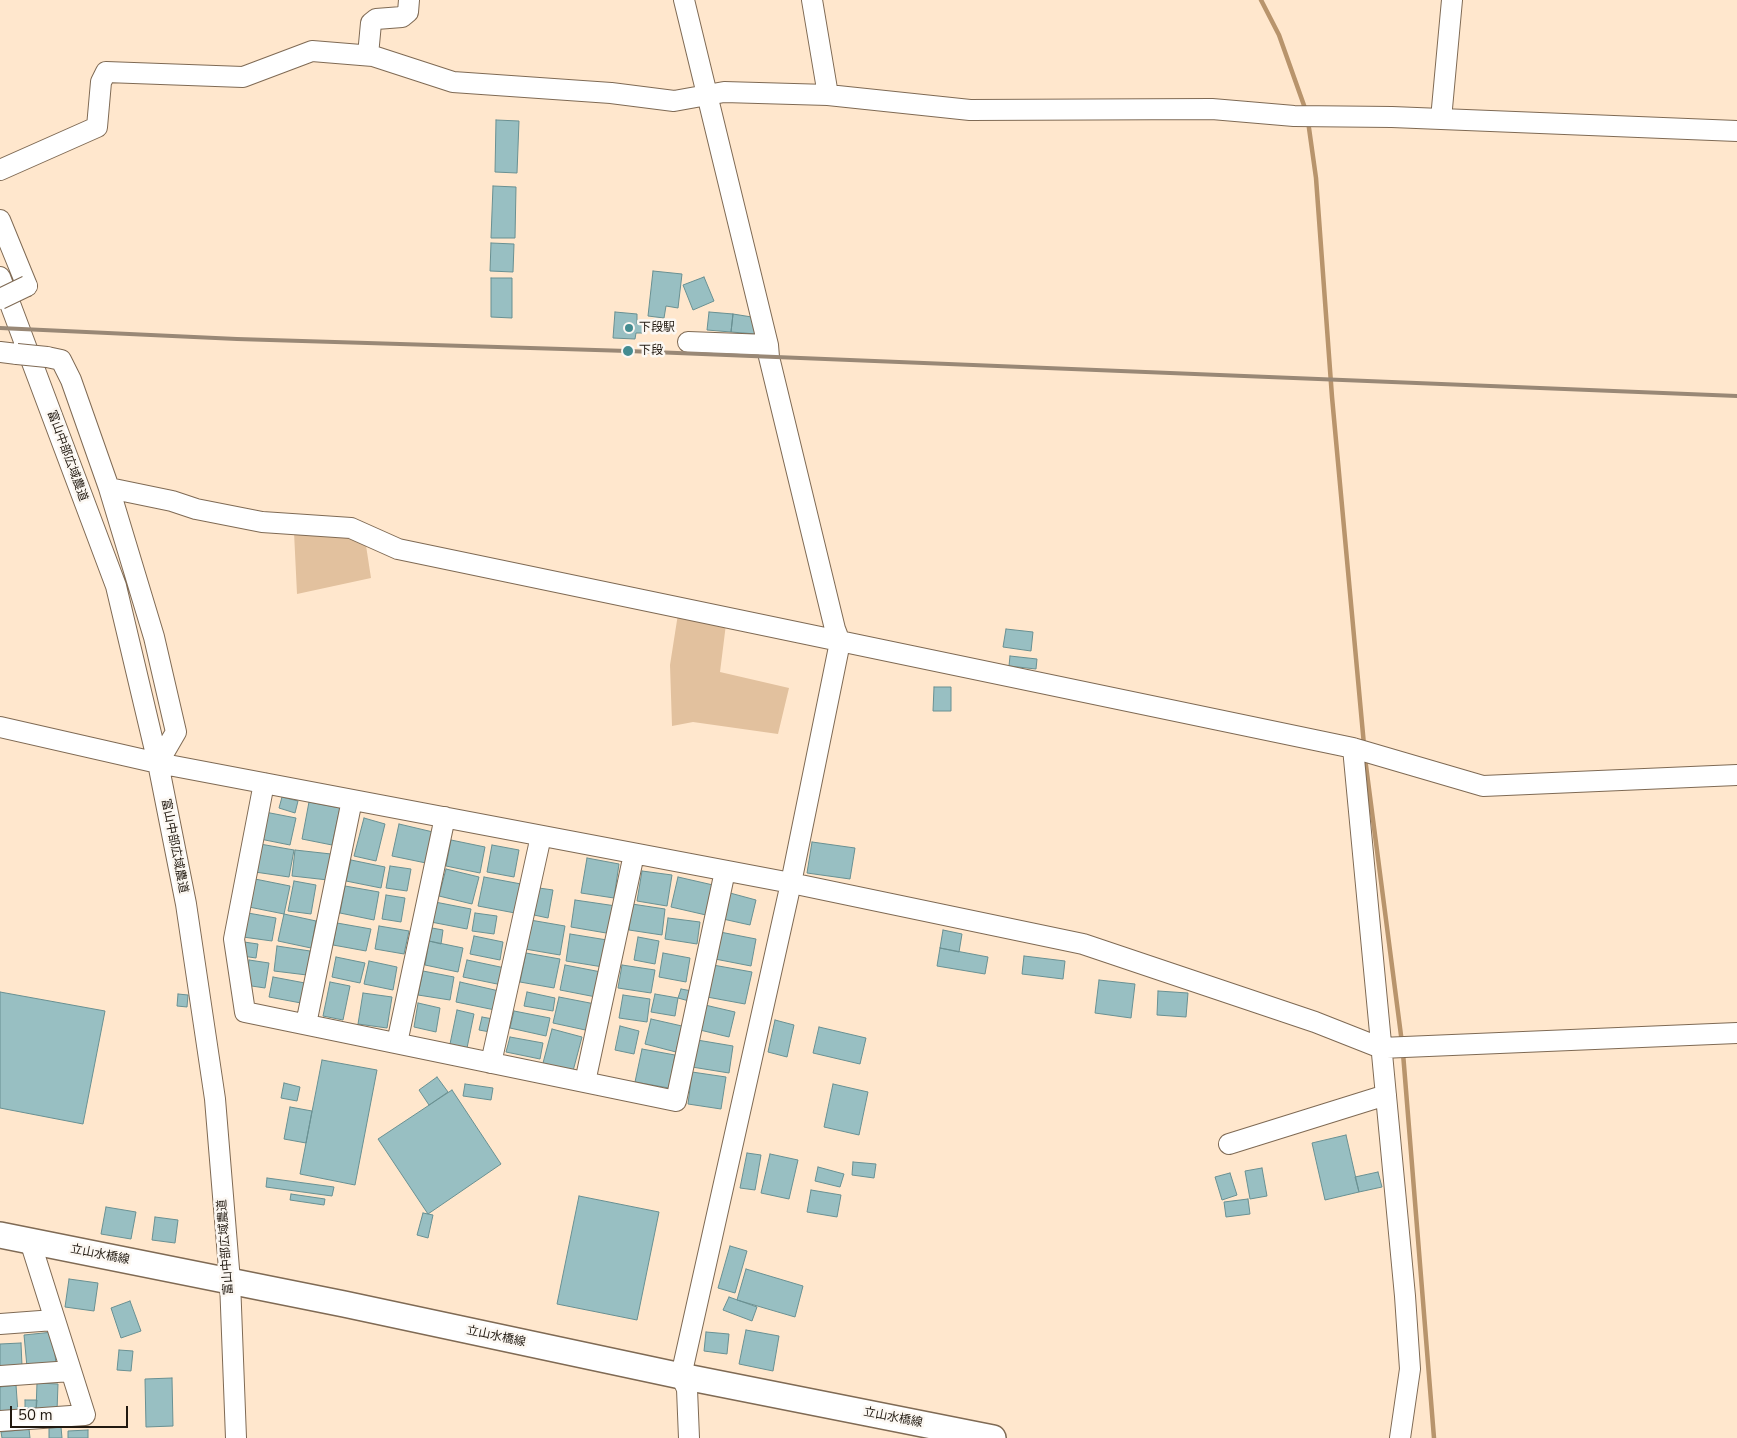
<!DOCTYPE html>
<html>
<head>
<meta charset="utf-8">
<style>
  body { margin:0 }
  #map { position:relative; width:1737px; height:1438px; overflow:hidden; background:#ffe7cd; font-family:"Nunito Sans",sans-serif }
  canvas { display:block }
  .scale { position:absolute; left:10px; top:1406px; width:118px; height:22px; box-sizing:border-box; border:2px solid #211910; border-top:0; padding-left:6px; font-size:15px; line-height:18px; white-space:nowrap; color:#211910; -webkit-text-stroke:4px #fcf8f3; paint-order:stroke }
</style>
</head>
<body>
<div id="map">
<canvas width="1737" height="1438"></canvas>
<div class="scale">50 m</div>
</div>
<script>
const c = document.querySelector('canvas').getContext('2d');
c.lineJoin = 'round';
function fill(path, color) { c.fillStyle = color; c.fill(path, 'evenodd'); }
const shape = rows => new Path2D(rows.map(r => 'M' + r).join(''));
function strokePath(path, color, width, dash) { c.strokeStyle = color; c.lineWidth = width; c.lineCap = dash ? 'butt' : 'round'; c.setLineDash(dash || []); c.stroke(path); }
function write(font, color, halo, rows, align = 'center') {
  c.font = font + ' "Nunito Sans","Noto Sans JP",sans-serif'; c.lineWidth = 5; c.setLineDash([]); c.textBaseline = 'middle'; c.strokeStyle = halo; c.fillStyle = color; for (const [text, x, y, turn = 0] of rows) {
    c.save(); c.translate(x, y); c.rotate((+turn || 0) * Math.PI / 180); c.textAlign = isNaN(turn) ? turn : align; if (halo) c.strokeText(text, 0, 0); c.fillText(text, 0, 0); c.restore();
  }
}
const green = shape([
  [294,532,365,539,371,578,297,594],
  [678,614,726,624,720,672,789,688,778,734,693,722,672,726,670,665]
]);
const stream = shape([
  [1261,0,1279,35,1306,111],
  [1308,121,1316,178,1332,397,1364,745],
  [1365,758,1402,1043],
  [1403,1053,1434,1438]
]);
const building = shape([
  [496,120,519,121,517,173,495,172,496,120],
  [493,186,516,187,515,238,491,238,493,186],
  [491,243,514,244,513,272,490,271,491,243],
  [653,271,682,274,678,308,666,306,664,318,648,316,653,271],
  [704,277,714,301,693,310,683,285,704,277],
  [491,278,512,278,512,318,491,317,491,278],
  [615,312,637,314,637,324,644,324,643,333,636,333,635,339,613,338,615,312],
  [709,312,733,314,731,332,707,330,709,312],
  [733,314,758,318,756,334,731,332,733,314],
  [1006,629,1033,632,1031,651,1003,647,1006,629],
  [1010,656,1037,659,1036,669,1009,666,1010,656],
  [934,687,951,687,951,711,933,711,934,687],
  [282,797,298,801,295,813,279,808,282,797],
  [309,802,340,808,332,845,302,839,309,802],
  [265,812,296,818,290,845,260,839,265,812],
  [364,818,385,824,376,861,354,856,364,818],
  [399,824,433,832,426,863,392,856,399,824],
  [451,840,485,847,480,873,446,866,451,840],
  [812,842,855,848,850,879,807,873,812,842],
  [260,844,294,850,289,877,255,872,260,844],
  [492,845,519,850,514,877,487,872,492,845],
  [295,850,331,854,328,880,292,876,295,850],
  [587,858,619,864,614,898,581,893,587,858],
  [351,860,385,867,381,888,346,881,351,860],
  [390,866,411,869,407,891,386,888,390,866],
  [446,869,479,877,472,904,439,896,446,869],
  [642,871,672,875,667,906,637,901,642,871],
  [484,877,521,884,515,913,478,906,484,877],
  [678,877,713,885,706,915,671,907,678,877],
  [255,879,290,886,284,914,249,907,255,879],
  [294,881,316,885,311,914,288,911,294,881],
  [345,886,379,892,374,920,340,913,345,886],
  [539,888,553,890,548,918,534,915,539,888],
  [730,893,756,900,750,925,723,919,730,893],
  [386,895,405,898,401,922,382,919,386,895],
  [575,900,616,906,612,934,571,927,575,900],
  [435,902,471,909,467,929,431,922,435,902],
  [632,904,665,909,662,935,629,930,632,904],
  [248,913,276,918,272,941,243,937,248,913],
  [475,913,497,916,494,934,472,931,475,913],
  [284,914,316,921,311,948,278,941,284,914],
  [668,918,700,922,697,944,665,939,668,918],
  [530,920,565,926,560,955,525,949,530,920],
  [337,923,371,929,366,951,333,945,337,923],
  [379,926,409,931,404,954,375,949,379,926],
  [432,928,443,930,441,944,429,941,432,928],
  [943,930,962,934,959,952,940,948,943,930],
  [720,932,756,939,751,966,715,959,720,932],
  [570,934,607,940,603,967,566,961,570,934],
  [474,936,503,942,500,960,470,954,474,936],
  [638,937,659,941,655,964,634,960,638,937],
  [429,941,463,948,458,972,425,965,429,941],
  [244,942,258,944,256,958,242,956,244,942],
  [277,946,310,951,307,975,274,971,277,946],
  [940,948,988,957,985,974,937,966,940,948],
  [526,953,560,959,554,988,520,982,526,953],
  [663,953,690,958,686,982,659,977,663,953],
  [1024,956,1065,961,1063,979,1022,974,1024,956],
  [336,957,365,963,360,983,332,977,336,957],
  [249,960,269,963,265,988,245,985,249,960],
  [467,960,505,968,502,985,463,977,467,960],
  [369,961,397,967,393,990,364,984,369,961],
  [565,965,601,972,596,997,560,990,565,965],
  [622,965,655,970,651,993,618,988,622,965],
  [713,965,752,972,745,1004,707,997,713,965],
  [423,971,454,977,450,1000,418,995,423,971],
  [273,977,305,983,301,1003,269,997,273,977],
  [1099,980,1135,984,1131,1018,1095,1013,1099,980],
  [330,982,350,986,343,1020,323,1016,330,982],
  [460,982,499,991,495,1010,456,1002,460,982],
  [681,989,692,991,689,1001,678,998,681,989],
  [1158,991,1188,993,1186,1017,1157,1015,1158,991],
  [0,992,105,1011,83,1124,0,1108,0,992],
  [527,992,555,998,553,1011,524,1006,527,992],
  [363,993,392,997,387,1028,358,1024,363,993],
  [178,994,188,995,187,1007,177,1006,178,994],
  [655,994,678,998,675,1016,651,1012,655,994],
  [623,995,650,999,647,1022,619,1018,623,995],
  [559,997,595,1004,590,1031,553,1023,559,997],
  [418,1003,440,1008,436,1032,414,1027,418,1003],
  [705,1005,735,1012,729,1037,700,1030,705,1005],
  [457,1010,474,1014,467,1048,450,1044,457,1010],
  [514,1011,550,1018,546,1036,510,1028,514,1011],
  [482,1017,493,1019,490,1032,479,1030,482,1017],
  [651,1019,682,1026,676,1052,645,1044,651,1019],
  [775,1020,794,1025,787,1057,768,1052,775,1020],
  [620,1026,639,1031,634,1054,615,1050,620,1026],
  [819,1027,866,1038,860,1064,813,1053,819,1027],
  [552,1029,582,1037,573,1071,543,1063,552,1029],
  [510,1037,543,1043,540,1059,506,1052,510,1037],
  [697,1040,733,1046,729,1073,692,1067,697,1040],
  [642,1049,675,1055,669,1088,635,1082,642,1049],
  [322,1060,377,1070,355,1185,300,1174,322,1060],
  [692,1072,726,1077,721,1109,688,1104,692,1072],
  [437,1077,448,1092,429,1105,419,1090,437,1077],
  [284,1083,300,1087,297,1101,281,1098,284,1083],
  [465,1084,493,1088,491,1100,463,1096,465,1084],
  [833,1084,868,1092,859,1135,824,1127,833,1084],
  [452,1090,501,1164,428,1214,378,1139,452,1090],
  [290,1107,312,1111,306,1143,284,1139,290,1107],
  [1346,1135,1359,1192,1325,1200,1312,1143,1346,1135],
  [747,1153,761,1155,755,1190,740,1188,747,1153],
  [770,1154,798,1160,789,1199,761,1193,770,1154],
  [853,1162,876,1164,874,1178,852,1175,853,1162],
  [818,1167,844,1174,840,1187,815,1181,818,1167],
  [1262,1168,1267,1196,1250,1199,1245,1171,1262,1168],
  [1378,1172,1382,1187,1359,1192,1355,1177,1378,1172],
  [1230,1173,1237,1195,1222,1200,1215,1177,1230,1173],
  [267,1178,334,1187,332,1196,266,1187,267,1178],
  [811,1190,841,1195,837,1217,807,1212,811,1190],
  [291,1194,325,1199,324,1205,290,1200,291,1194],
  [579,1196,659,1212,637,1320,557,1304,579,1196],
  [1248,1199,1250,1214,1226,1217,1224,1202,1248,1199],
  [106,1207,136,1212,131,1239,101,1234,106,1207],
  [423,1213,433,1215,428,1238,417,1235,423,1213],
  [155,1217,178,1220,175,1243,152,1240,155,1217],
  [730,1246,747,1251,735,1293,718,1288,730,1246],
  [746,1269,803,1286,795,1317,737,1300,746,1269],
  [69,1279,98,1283,94,1311,65,1307,69,1279],
  [729,1297,757,1307,752,1321,723,1310,729,1297],
  [130,1301,141,1331,121,1338,111,1308,130,1301],
  [746,1330,779,1336,773,1371,739,1364,746,1330],
  [53,1332,56,1365,27,1367,24,1335,53,1332],
  [706,1332,729,1334,727,1354,704,1351,706,1332],
  [21,1343,22,1366,0,1367,0,1344,21,1343],
  [119,1350,133,1351,131,1371,117,1370,119,1350],
  [172,1378,173,1426,146,1427,145,1379,172,1378],
  [37,1383,58,1384,57,1411,36,1411,37,1383],
  [16,1385,18,1413,0,1415,0,1387,16,1385],
  [25,1400,37,1400,36,1411,25,1410,25,1400],
  [61,1427,62,1438,49,1438,49,1428,61,1427],
  [29,1429,30,1438,2,1438,1,1432,29,1429],
  [88,1430,88,1438,68,1438,68,1431,88,1430]
]);
const minor = shape([
  [684,0,768,345,769,357,835,629,840,642,791,883,681,1376,687,1389,689,1438],
  [812,0,828,95],
  [368,55,371,23,376,19,402,17,408,12,409,0],
  [1441,119,1452,0],
  [0,170,97,127,101,82,106,72,243,77,312,51,373,56,453,82,611,93,674,101,724,92,828,95,970,110,1212,109,1294,116,1392,117,1737,131],
  [0,220,27,286],
  [0,277,116,586,158,763,186,904,215,1099,230,1281,236,1438],
  [688,342,768,345],
  [0,352,17,354],
  [47,357,61,360,71,380,109,488,172,501,196,509,262,522,351,528,398,549,1353,748,1483,786,1737,775],
  [109,488,154,637,176,732,158,763],
  [0,727,158,763,791,883,1083,944,1315,1022,1381,1048,1737,1033],
  [1353,748,1405,1296,1410,1369,1400,1438],
  [264,783,234,939,245,1012,676,1101,725,871],
  [306,1024,352,800],
  [397,1043,445,817],
  [491,1063,541,836],
  [585,1082,634,854],
  [1229,1144,1386,1095],
  [0,1324,54,1320],
  [0,1376,71,1371],
  [0,1421,85,1415,30,1241]
]);
const major = shape([
  [0,1235,344,1304,681,1376,993,1438]
]);
const rail = shape([
  [0,328,237,339,628,351,1737,396]
]);
const minorBridge = shape([
  [0,299,27,286],
  [17,354,47,357]
]);
const markers = [
  [629,328,5,"#448c91"],
  [628,351,6,"#448c91"]
];
const poiNames = [
  ["下段駅",639,328],
  ["下段",639,351]
];
const streetNames = [
  ["富山中部広域農道",67,456,70],
  ["富山中部広域農道",174,846,79],
  ["富山中部広域農道",226,1247,-94],
  ["立山水橋線",100,1255,11],
  ["立山水橋線",496,1337,12],
  ["立山水橋線",893,1418,11]
];
fill(green, '#e2c19e');
strokePath(stream, '#b8946c', 4.5);
fill(building, '#98bfc2');
strokePath(building, '#699092', 1);
strokePath(minor, '#7f6a54', 22);
strokePath(major, '#7f6a54', 28);
strokePath(minor, '#fff', 20);
strokePath(major, '#fff', 25);
strokePath(rail, '#998876', 4);
strokePath(minorBridge, '#7f6a54', 22, []);
strokePath(minorBridge, '#fff', 20);
for (const [x, y, r, color] of markers) { const dot = new Path2D(); dot.arc(x, y, r, 0, 2 * Math.PI); c.fillStyle = color; c.fill(dot); strokePath(dot, '#fcf8f3', 2); }
write('12px', '#211910', '#fcf8f3', poiNames, 'left');
write('12px', '#211910', '#fcf8f3', streetNames);
</script>
</body>
</html>
